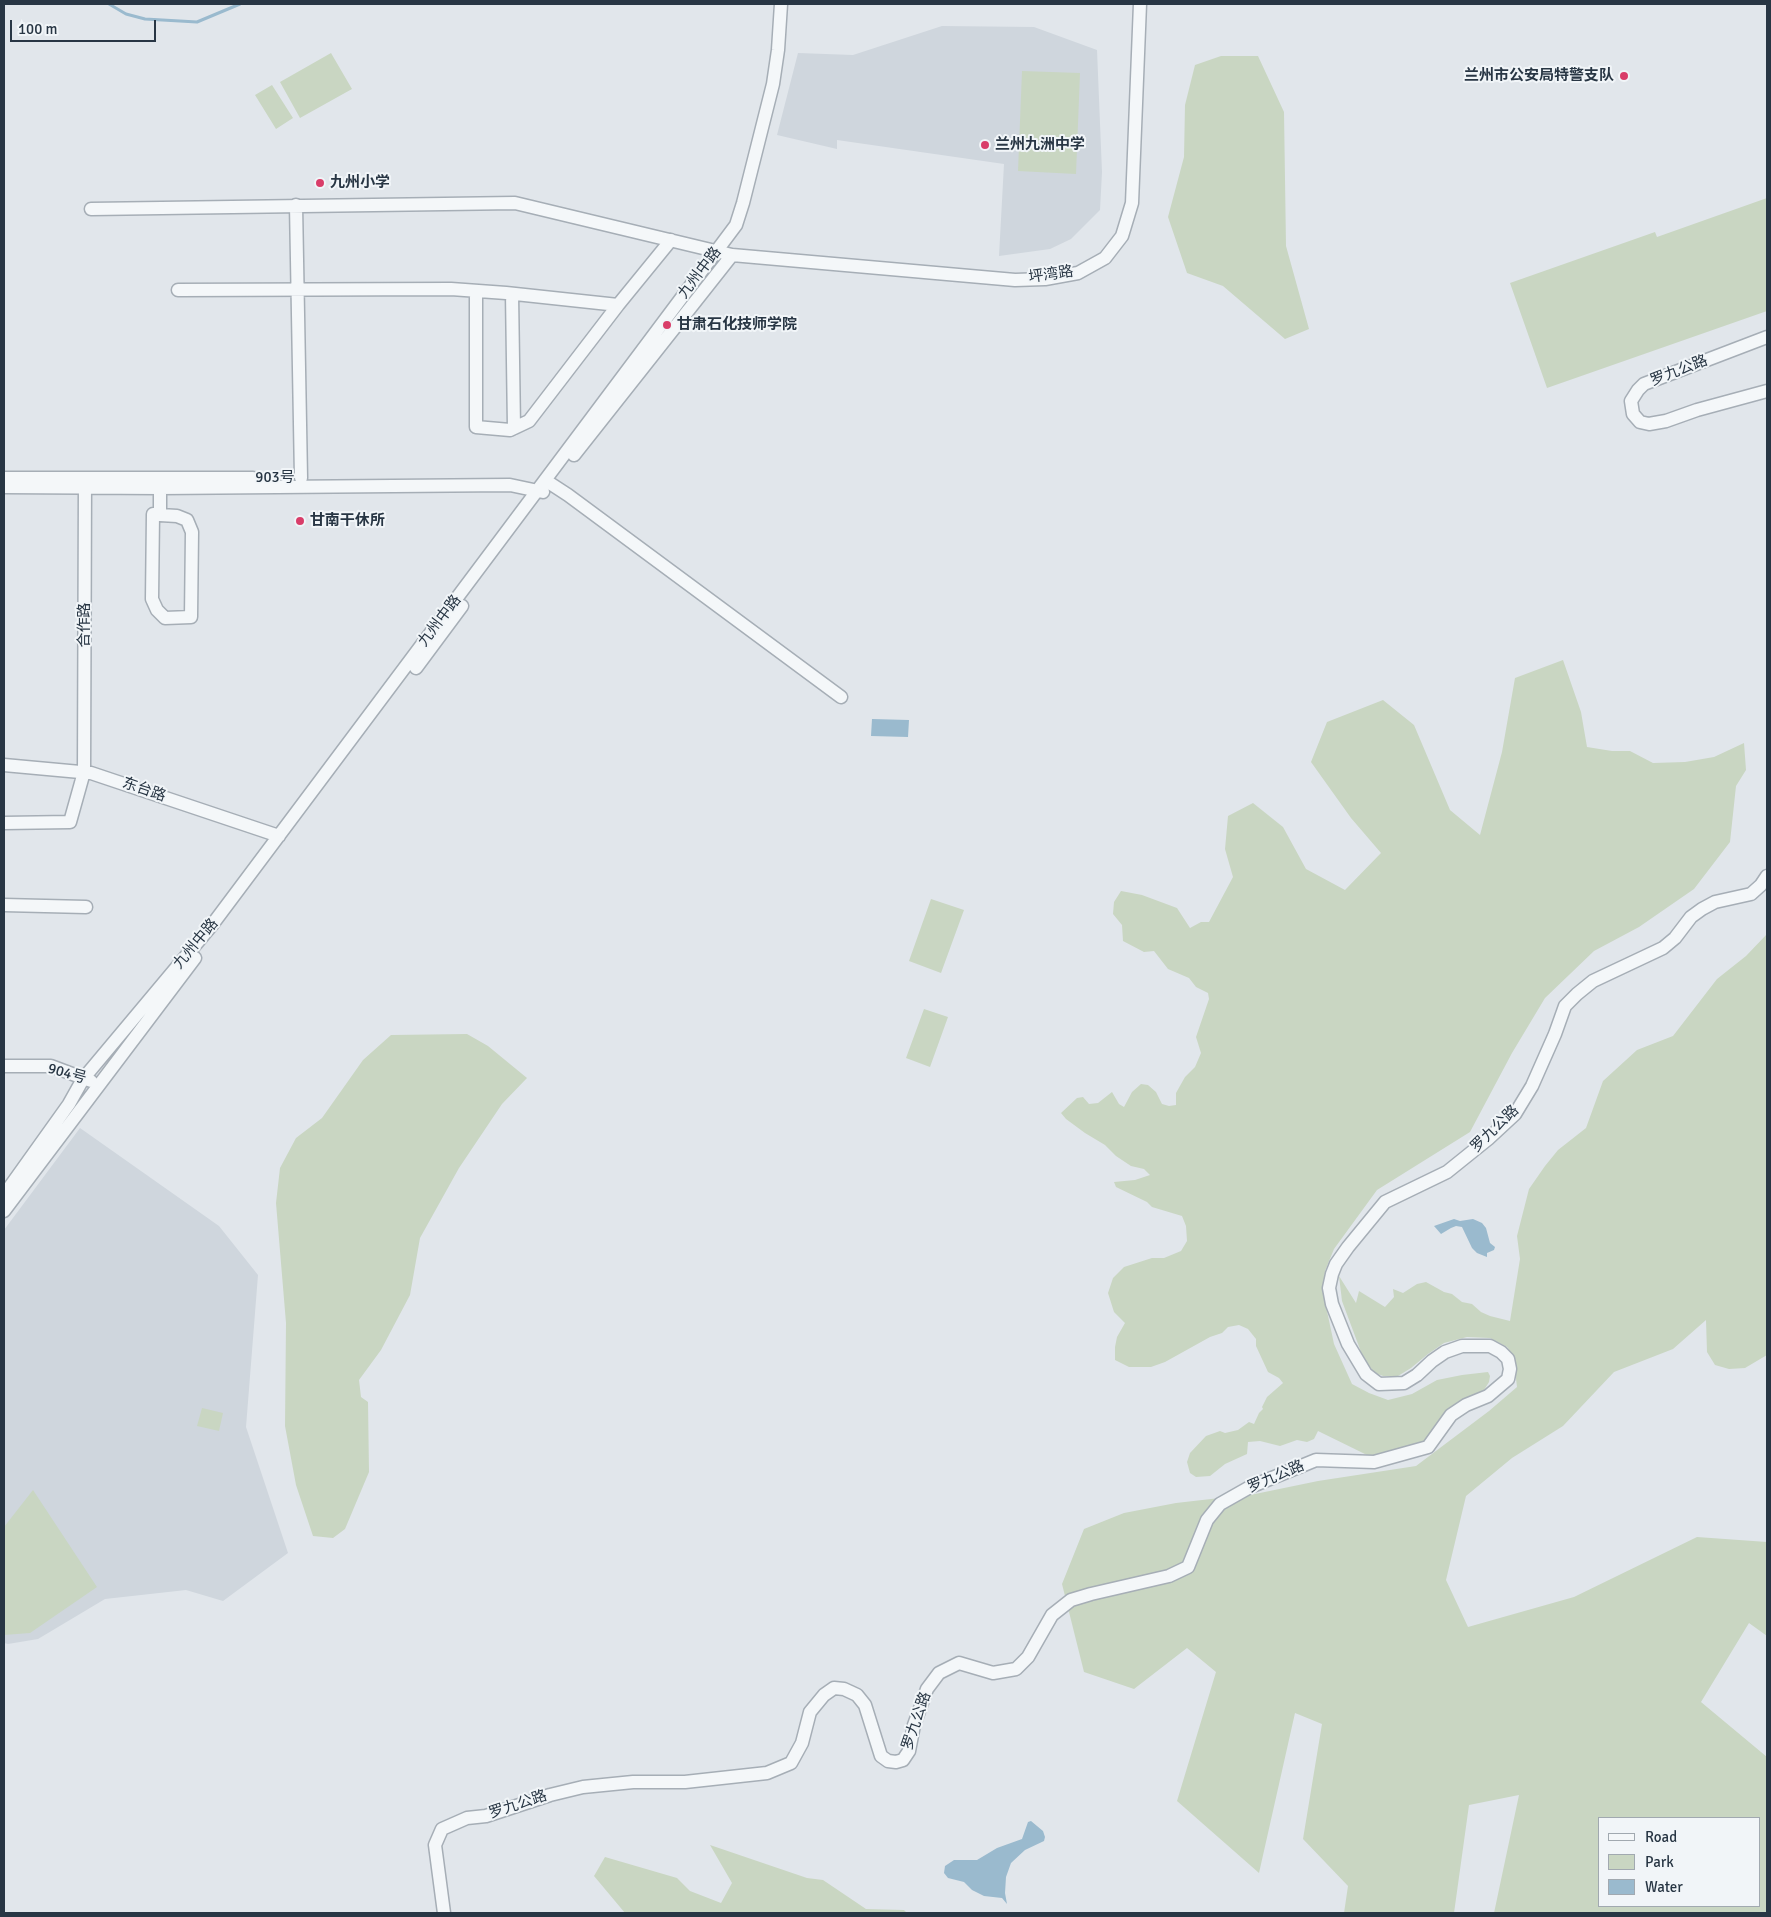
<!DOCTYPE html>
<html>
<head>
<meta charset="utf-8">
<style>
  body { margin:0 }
  #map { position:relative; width:1771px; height:1917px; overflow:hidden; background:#e1e6eb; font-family:Signika,sans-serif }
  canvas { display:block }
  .frame { position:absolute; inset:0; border:5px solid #283644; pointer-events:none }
  .legend { position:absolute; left:1598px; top:1817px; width:162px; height:90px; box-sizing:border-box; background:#f1f5f8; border:1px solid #a1a9b0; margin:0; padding:6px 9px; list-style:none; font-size:15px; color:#283644 }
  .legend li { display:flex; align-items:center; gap:10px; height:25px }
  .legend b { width:25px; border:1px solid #a1a9b0 }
  .scale { position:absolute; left:10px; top:20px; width:146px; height:22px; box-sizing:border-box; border:2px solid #283644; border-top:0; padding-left:6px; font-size:15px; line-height:18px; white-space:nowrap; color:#283644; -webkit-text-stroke:4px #f1f5f8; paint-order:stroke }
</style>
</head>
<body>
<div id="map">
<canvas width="1771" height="1917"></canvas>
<div class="frame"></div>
<ul class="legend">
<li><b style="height:6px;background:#f4f7f9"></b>Road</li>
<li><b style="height:14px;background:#c9d6c2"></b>Park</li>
<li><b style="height:14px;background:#9abace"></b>Water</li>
</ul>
<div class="scale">100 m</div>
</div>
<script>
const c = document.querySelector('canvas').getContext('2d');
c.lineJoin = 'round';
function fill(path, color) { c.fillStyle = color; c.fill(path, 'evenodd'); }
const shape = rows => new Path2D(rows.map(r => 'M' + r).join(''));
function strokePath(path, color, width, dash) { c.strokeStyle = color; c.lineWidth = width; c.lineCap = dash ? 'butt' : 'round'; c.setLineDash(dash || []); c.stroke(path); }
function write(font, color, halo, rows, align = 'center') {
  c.font = font + ' Signika,"Noto Sans SC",sans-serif'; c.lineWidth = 4; c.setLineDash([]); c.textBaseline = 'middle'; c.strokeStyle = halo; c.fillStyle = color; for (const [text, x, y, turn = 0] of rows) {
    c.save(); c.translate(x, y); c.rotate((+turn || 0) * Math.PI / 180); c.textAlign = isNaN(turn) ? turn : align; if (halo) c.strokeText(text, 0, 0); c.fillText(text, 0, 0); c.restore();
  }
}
const built = shape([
  [942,26,1034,27,1097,50,1102,172,1100,210,1071,239,1050,249,999,256,1004,164,837,140,837,149,777,135,798,53,853,55],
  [80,1128,219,1226,258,1275,246,1427,288,1553,223,1601,186,1590,105,1599,38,1639,8,1644,4,1643,4,1230]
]);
const green = shape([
  [331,53,352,89,300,118,280,82],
  [1221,56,1258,56,1284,112,1286,246,1309,329,1285,339,1223,286,1187,273,1168,217,1184,157,1185,105,1195,65],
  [1022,71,1080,73,1076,174,1018,171],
  [272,85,293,118,276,129,255,95],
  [1767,198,1767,311,1547,388,1510,283,1655,232,1657,237],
  [1563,660,1581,712,1587,747,1612,751,1630,751,1653,763,1685,762,1714,757,1744,743,1746,770,1736,786,1730,842,1694,889,1639,927,1594,951,1545,998,1512,1053,1470,1132,1377,1190,1334,1249,1325,1271,1324,1297,1334,1344,1352,1384,1369,1393,1388,1400,1412,1394,1437,1380,1462,1375,1488,1372,1490,1376,1489,1382,1484,1390,1463,1402,1426,1444,1375,1456,1369,1456,1318,1431,1314,1439,1307,1442,1297,1440,1280,1446,1260,1441,1248,1442,1247,1454,1225,1464,1210,1476,1196,1477,1190,1473,1187,1462,1190,1453,1206,1436,1220,1431,1225,1433,1238,1430,1249,1422,1254,1424,1259,1413,1263,1409,1262,1407,1267,1397,1283,1383,1279,1378,1268,1372,1256,1346,1256,1339,1248,1329,1239,1325,1228,1327,1222,1333,1210,1337,1165,1362,1151,1367,1129,1367,1115,1360,1115,1347,1117,1337,1125,1323,1114,1312,1108,1293,1113,1278,1124,1267,1152,1258,1164,1258,1181,1251,1187,1241,1186,1226,1182,1216,1152,1207,1147,1202,1116,1187,1114,1182,1135,1180,1150,1175,1144,1169,1131,1166,1116,1156,1105,1145,1085,1133,1066,1119,1061,1113,1077,1098,1083,1097,1089,1104,1098,1103,1112,1092,1119,1104,1124,1107,1132,1092,1141,1084,1148,1085,1156,1092,1162,1104,1169,1106,1176,1105,1176,1093,1185,1077,1195,1067,1201,1053,1196,1037,1209,999,1208,993,1196,987,1189,978,1168,969,1154,951,1144,952,1123,941,1122,925,1113,914,1114,902,1121,891,1142,895,1177,908,1190,928,1201,922,1209,922,1233,877,1225,849,1228,816,1253,803,1283,827,1306,869,1345,890,1381,853,1351,818,1311,762,1327,722,1383,700,1414,725,1450,810,1480,835,1502,752,1515,678],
  [931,899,964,910,941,973,909,961],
  [1767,934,1767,1355,1745,1368,1729,1369,1715,1365,1707,1352,1706,1320,1673,1349,1614,1372,1563,1426,1512,1458,1466,1496,1446,1580,1468,1627,1574,1597,1697,1537,1767,1542,1767,1636,1749,1623,1701,1702,1767,1757,1767,1913,1494,1913,1519,1795,1469,1805,1454,1913,1344,1913,1348,1886,1303,1839,1322,1724,1295,1713,1259,1873,1177,1801,1216,1672,1187,1648,1134,1689,1084,1672,1062,1584,1084,1529,1124,1513,1176,1503,1255,1494,1318,1481,1416,1466,1489,1411,1517,1387,1514,1362,1512,1354,1507,1347,1490,1338,1467,1337,1444,1343,1428,1354,1411,1368,1398,1376,1383,1376,1375,1373,1364,1360,1342,1301,1339,1276,1356,1303,1359,1291,1385,1307,1394,1297,1393,1289,1403,1293,1417,1284,1426,1282,1444,1292,1452,1294,1462,1302,1472,1304,1481,1312,1490,1316,1510,1321,1520,1259,1517,1236,1529,1189,1545,1166,1558,1150,1586,1128,1603,1081,1637,1050,1673,1036,1717,979,1746,956],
  [1600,1818,1760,1818,1760,1906,1600,1906],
  [924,1009,948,1017,930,1067,906,1058],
  [467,1034,488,1046,527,1078,502,1104,459,1168,420,1238,410,1295,381,1350,359,1380,361,1397,368,1402,369,1472,345,1529,333,1538,313,1536,296,1485,285,1426,286,1323,276,1203,280,1168,296,1138,322,1118,363,1060,391,1035],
  [202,1408,223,1413,219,1431,197,1426],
  [33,1490,97,1587,30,1633,4,1635,4,1527],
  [710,1845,807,1878,823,1880,866,1909,904,1910,907,1913,625,1913,594,1876,605,1857,677,1878,690,1891,721,1903,732,1883]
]);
const water = shape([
  [872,719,909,720,908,737,871,736],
  [1454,1219,1460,1221,1473,1219,1482,1223,1486,1228,1490,1243,1495,1247,1494,1250,1487,1253,1487,1257,1477,1253,1472,1248,1462,1227,1456,1226,1451,1228,1441,1234,1434,1226],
  [1031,1821,1043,1831,1045,1837,1044,1841,1025,1850,1011,1863,1006,1877,1005,1893,1007,1904,1002,1898,984,1896,972,1890,964,1882,948,1878,944,1873,945,1866,954,1860,977,1860,997,1848,1022,1839,1028,1822]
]);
const stream = shape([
  [109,4,126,14,145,19,197,22,240,4]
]);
const minor = shape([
  [296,205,301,478],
  [91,209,515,203,732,255,1015,280,1045,279,1078,273,1105,258,1122,236,1132,203,1140,4],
  [178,290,451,289,506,293,618,305,671,240],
  [476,291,476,427,510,430,529,421,618,305],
  [512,294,514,428],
  [1767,337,1644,384,1638,390,1631,401,1633,414,1640,422,1649,424,1666,421,1697,410,1767,391],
  [574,455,732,255],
  [4,478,253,478],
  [160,480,160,515,177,516,187,520,192,532,191,617,165,618,157,610,152,599,153,514,160,515],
  [545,480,568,495,841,697],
  [4,487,160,488,510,485,543,492],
  [416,668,462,606],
  [4,765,91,773,279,836],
  [4,823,70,822,84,772,85,480],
  [4,905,86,907],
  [4,1066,51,1066,91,1081],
  [4,1195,69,1104,83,1079,212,925,736,225,743,203,773,84,778,50,781,4],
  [4,1211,195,958],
  [444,1913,435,1845,442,1829,467,1818,486,1816,550,1795,583,1787,633,1782,685,1782,767,1773,791,1763,802,1743,810,1712,824,1695,834,1688,844,1689,857,1695,865,1705,881,1756,888,1761,896,1762,903,1760,909,1751,914,1725,927,1689,939,1673,959,1663,993,1673,1016,1669,1028,1657,1052,1615,1071,1600,1091,1594,1169,1576,1188,1567,1207,1520,1220,1504,1250,1487,1316,1460,1374,1462,1428,1447,1451,1415,1466,1405,1488,1396,1508,1379,1510,1369,1508,1359,1501,1352,1490,1346,1462,1346,1445,1352,1432,1361,1417,1375,1404,1383,1379,1384,1366,1374,1348,1344,1332,1304,1329,1288,1332,1274,1336,1264,1348,1247,1385,1202,1447,1172,1488,1139,1515,1114,1532,1086,1555,1034,1565,1006,1577,994,1593,981,1663,948,1675,938,1691,917,1702,909,1715,902,1751,894,1761,885,1767,876]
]);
const markers = [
  [1624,76,5,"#d93d69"],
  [985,145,5,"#d93d69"],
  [320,183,5,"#d93d69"],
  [667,325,5,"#d93d69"],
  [300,521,5,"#d93d69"]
];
const poiNames = [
  ["兰州市公安局特警支队",1614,76,"right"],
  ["兰州九洲中学",995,145],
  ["九州小学",330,183],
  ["甘肃石化技师学院",677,325],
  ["甘南干休所",310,521]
];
const streetNames = [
  ["九州中路",700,273,-53],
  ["坪湾路",1051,275,-8],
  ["罗九公路",1679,371,-21],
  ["903号",275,478],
  ["九州中路",440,621,-53],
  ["合作路",85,625,-90],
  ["东台路",144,790,19],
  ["九州中路",196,944,-50],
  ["904号",67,1074,16],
  ["罗九公路",1495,1129,-44],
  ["罗九公路",1276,1477,-23],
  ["罗九公路",917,1721,-71],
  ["罗九公路",518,1805,-18]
];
fill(built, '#cfd6dd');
fill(green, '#c9d6c2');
fill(water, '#9abace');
strokePath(stream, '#9abace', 3);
strokePath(minor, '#a6aeb6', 15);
strokePath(minor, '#f4f7f9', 12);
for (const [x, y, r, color] of markers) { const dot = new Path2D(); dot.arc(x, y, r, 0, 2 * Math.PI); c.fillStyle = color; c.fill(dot); strokePath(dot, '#f1f5f8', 2); }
write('bold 15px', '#283644', '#f1f5f8', poiNames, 'left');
write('15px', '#283644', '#f1f5f8', streetNames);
</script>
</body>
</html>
